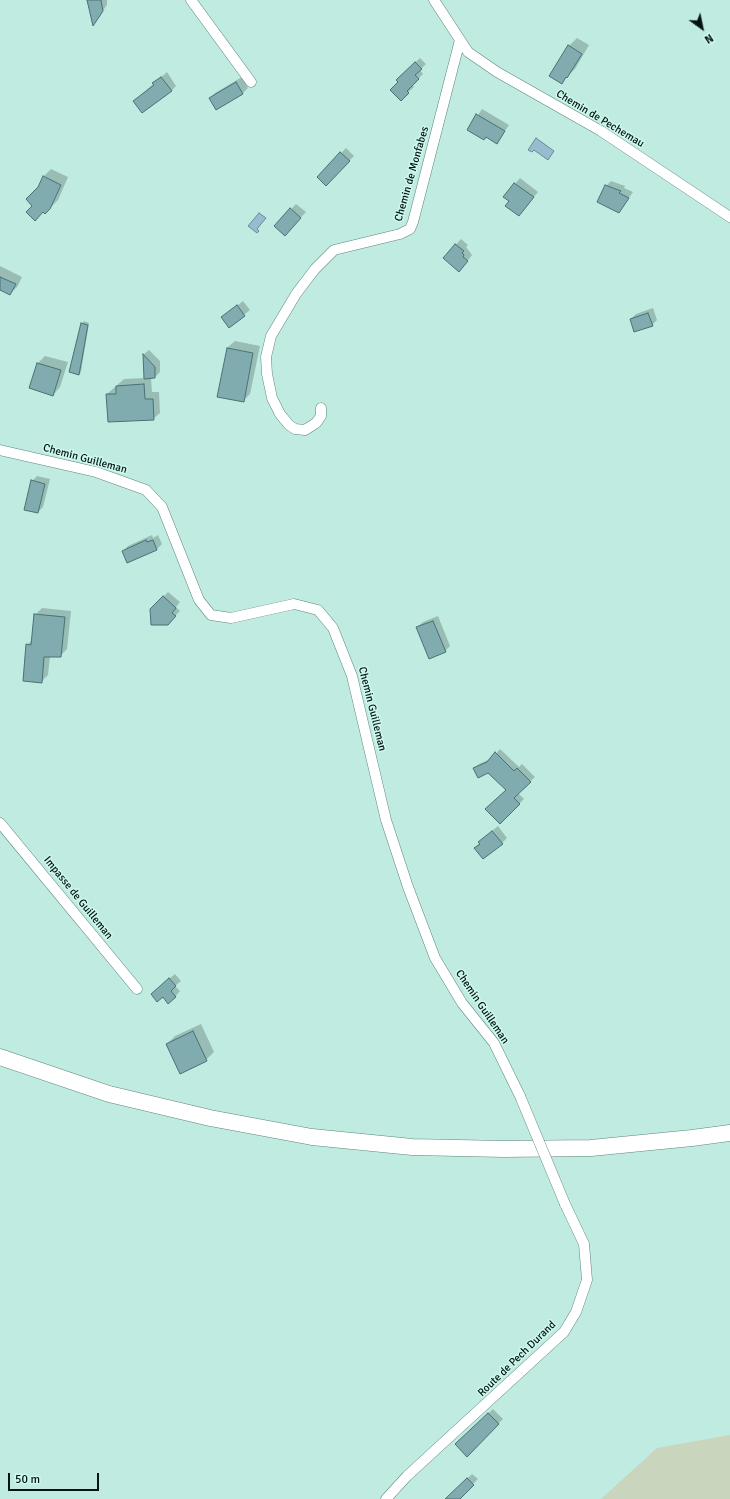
<!DOCTYPE html>
<html>
<head>
<meta charset="utf-8">
<style>
  body { margin:0 }
  #map { position:relative; width:730px; height:1499px; overflow:hidden; background:#c0ebe1; font-family:Signika,sans-serif }
  canvas { display:block }
  .north { position:absolute; left:682px; top:8px; width:40px; height:40px; -webkit-text-stroke:3px #cdf8ee; paint-order:stroke; rotate:147deg; font-size:11px; font-weight:700; line-height:16px; text-align:center; color:#041411 }
  .north::after { content:''; display:block; margin:auto; width:14px; height:18px; background:#041411; clip-path:polygon(50% 0,100% 100%,50% 72%,0 100%) }
  .scale { position:absolute; left:8px; top:1473px; width:91px; height:18px; box-sizing:border-box; border:2px solid #041411; border-top:0; padding-left:5px; font-size:12px; line-height:14px; white-space:nowrap; color:#041411; -webkit-text-stroke:3px #cdf8ee; paint-order:stroke }
</style>
</head>
<body>
<div id="map">
<canvas width="730" height="1499"></canvas>
<div class="north">N</div>
<div class="scale">50 m</div>
</div>
<script>
const c = document.querySelector('canvas').getContext('2d');
c.lineJoin = 'round';
function fill(path, color) { c.fillStyle = color; c.fill(path, 'evenodd'); }
const shape = rows => new Path2D(rows.map(r => 'M' + r).join(''));
function strokePath(path, color, width, dash) { c.strokeStyle = color; c.lineWidth = width; c.lineCap = dash ? 'butt' : 'round'; c.setLineDash(dash || []); c.stroke(path); }
function write(font, color, halo, rows, align = 'center') {
  c.font = font + ' Signika,sans-serif'; c.lineWidth = 3; c.setLineDash([]); c.textBaseline = 'middle'; c.strokeStyle = halo; c.fillStyle = color; for (const [text, x, y, turn = 0] of rows) {
    c.save(); c.translate(x, y); c.rotate((+turn || 0) * Math.PI / 180); c.textAlign = isNaN(turn) ? turn : align; if (halo) c.strokeText(text, 0, 0); c.fillText(text, 0, 0); c.restore();
  }
}
const green = shape([
  [730,1435,730,1499,601,1499,657,1448]
]);
const water = shape([
  [536,138,554,151,548,160,534,150,532,152,528,150,536,138],
  [259,213,266,218,257,229,259,231,257,233,248,226,259,213]
]);
const shadow = shape([
  [88,0,107,0,107,5,93,24],
  [577,38,589,45,575,69,561,82,569,46],
  [420,58,426,64,420,70,423,74,412,85,414,87,401,99,400,82,397,80],
  [167,72,176,86,171,91,134,101],
  [242,77,248,88,243,93,216,109,210,98,215,93],
  [482,109,509,125,497,143,487,137,484,139,468,130],
  [346,148,354,156,326,184,318,177],
  [51,169,68,177,58,200,45,213,34,206,43,177],
  [520,178,538,192,519,215,510,201,504,197],
  [611,181,625,186,624,188,633,192,619,212,606,186],
  [296,204,306,212,290,229,275,226],
  [461,239,468,245,466,247,472,255,464,265,444,258],
  [0,266,22,277,17,287,10,294,0,289],
  [243,301,250,310,229,327,222,318],
  [653,308,657,320,652,325,631,319,636,314],
  [84,321,89,323,81,372,79,374,82,324],
  [235,341,260,346,250,394,243,401,227,348],
  [149,350,160,361,160,372,155,377,151,378,152,392,159,392,160,413,153,419,107,394,124,379,145,378,144,354],
  [45,356,68,362,60,387,53,395,38,363],
  [37,476,50,479,43,507,38,512,32,481],
  [152,535,153,538,158,535,162,544,157,549,128,562,123,551,128,546],
  [168,592,180,602,176,607,180,611,173,618,151,610],
  [42,608,71,611,67,649,60,656,50,656,48,675,41,682,27,645,32,640,35,615],
  [438,616,450,646,445,651,417,627,423,622],
  [500,749,519,767,522,764,535,777,518,793,524,799,500,823,507,790,489,771,474,768,479,764,492,758],
  [498,826,507,838,502,843,475,848,485,837],
  [175,974,181,981,175,986,180,991,175,997,157,989],
  [201,1024,214,1052,206,1060,167,1044,175,1036],
  [493,1409,503,1419,467,1455,457,1444],
  [472,1474,478,1479,458,1499,446,1499]
]);
const building = shape([
  [87,0,101,0,103,11,93,26,87,0],
  [568,45,582,54,567,78,566,77,562,84,549,76,568,45],
  [415,62,422,69,415,75,419,79,407,91,409,93,401,101,390,90,398,82,396,80,415,62],
  [161,77,172,91,142,113,133,101,154,85,152,83,161,77],
  [236,82,243,94,216,110,209,98,236,82],
  [476,114,505,131,497,144,486,137,484,140,467,130,476,114],
  [340,152,350,161,326,186,317,177,340,152],
  [43,176,61,185,50,209,45,214,43,212,35,221,26,212,32,206,26,199,38,187,43,176],
  [514,183,534,197,519,216,505,206,509,201,503,197,514,183],
  [605,185,621,191,619,193,629,198,619,213,597,202,605,185],
  [290,208,301,218,285,236,274,226,290,208],
  [455,244,464,251,462,253,464,255,463,257,468,261,459,272,443,258,455,244],
  [0,277,16,284,10,295,0,290,0,277],
  [237,305,245,316,229,328,221,317,237,305],
  [648,313,653,326,634,332,630,319,648,313],
  [81,323,88,325,79,375,69,372,81,323],
  [227,348,253,353,244,402,217,397,227,348],
  [143,354,155,367,155,378,144,379,143,354],
  [37,363,61,370,53,396,29,388,37,363],
  [144,384,145,399,153,399,154,420,108,422,106,394,116,394,116,386,144,384],
  [31,480,45,484,38,513,24,510,31,480],
  [146,540,147,542,153,540,157,550,127,563,122,551,146,540],
  [163,596,176,608,172,613,176,616,168,625,151,625,150,609,163,596],
  [34,614,65,617,61,657,44,657,42,683,23,681,26,644,31,645,34,614],
  [433,621,446,652,429,659,416,627,433,621],
  [495,752,514,771,517,768,531,782,514,798,520,804,500,824,485,809,506,790,488,773,478,778,473,768,487,762,495,752],
  [492,831,503,844,483,859,474,848,480,844,478,842,492,831],
  [169,978,176,986,171,991,176,997,168,1004,163,997,157,1002,151,994,169,978],
  [193,1031,207,1061,180,1074,166,1044,193,1031],
  [488,1413,499,1424,467,1457,455,1444,488,1413],
  [467,1478,474,1485,460,1499,445,1499,467,1478]
]);
const minor = shape([
  [191,0,251,82],
  [434,0,468,52,497,72,601,131,730,217],
  [321,408,321,416,316,423,305,430,295,429,289,425,280,414,272,398,267,374,266,357,271,336,296,294,315,269,334,250,400,234,410,229,413,222,460,40],
  [0,450,96,472,146,490,162,507,199,600,211,615,231,618,294,604,318,610,333,628,352,676,386,820,408,887,435,958,462,1003,494,1043,520,1096],
  [0,823,137,989],
  [386,1499,407,1476,564,1332,576,1312,587,1280,584,1244,565,1204]
]);
const primary = shape([
  [0,1057,109,1094,210,1118,312,1137,412,1147,504,1149,591,1148,692,1138,730,1133]
]);
const minorBridge = shape([
  [520,1096,565,1204]
]);
const streetNames = [
  ["Chemin de Pechemau",600,119,31],
  ["Chemin de Monfabes",412,174,-74],
  ["Chemin Guilleman",85,459,15],
  ["Chemin Guilleman",372,709,76],
  ["Impasse de Guilleman",78,898,51],
  ["Chemin Guilleman",482,1007,56],
  ["Route de Pech Durand",517,1359,-44]
];
fill(green, '#c9d5bd');
fill(water, '#96bdcf');
strokePath(water, '#6a8a96', 1);
fill(shadow, '#0003');
fill(building, '#80acb0');
strokePath(building, '#477175', 1);
strokePath(minor, '#5e867d', 11);
strokePath(primary, '#5e867d', 17);
strokePath(minor, '#fff', 10);
strokePath(primary, '#fff', 16);
strokePath(minorBridge, '#5e867d', 11, []);
strokePath(minorBridge, '#fff', 10);
write('11px', '#041411', '#cdf8ee', streetNames);
</script>
</body>
</html>
